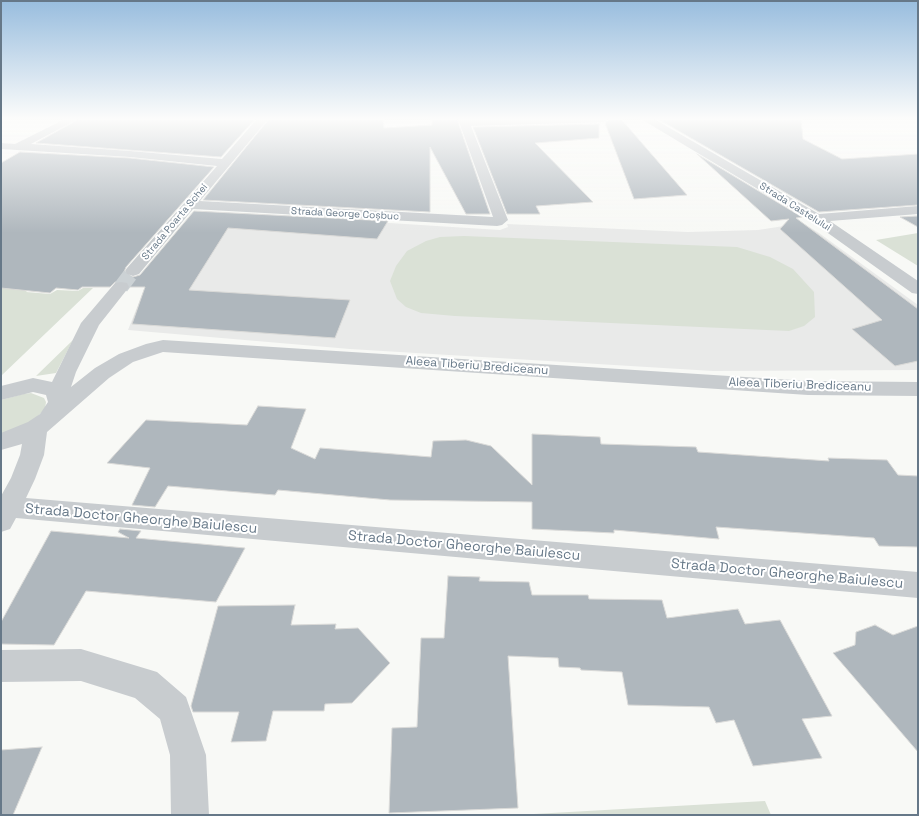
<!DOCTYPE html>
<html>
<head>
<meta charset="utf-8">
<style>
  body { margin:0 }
  #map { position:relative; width:919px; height:816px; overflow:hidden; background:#f8f9f6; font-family:"Space Grotesk",sans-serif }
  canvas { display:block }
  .frame { position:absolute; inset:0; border:2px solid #667888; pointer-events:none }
</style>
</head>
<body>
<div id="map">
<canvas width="919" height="816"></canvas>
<div class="frame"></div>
</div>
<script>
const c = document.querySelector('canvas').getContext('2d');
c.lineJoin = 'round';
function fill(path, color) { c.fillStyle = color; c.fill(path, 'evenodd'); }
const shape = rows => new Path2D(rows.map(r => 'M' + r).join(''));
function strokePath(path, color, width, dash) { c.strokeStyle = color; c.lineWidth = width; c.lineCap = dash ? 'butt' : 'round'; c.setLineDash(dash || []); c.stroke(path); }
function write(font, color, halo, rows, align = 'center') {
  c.font = font + ' "Space Grotesk",sans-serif'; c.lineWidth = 4; c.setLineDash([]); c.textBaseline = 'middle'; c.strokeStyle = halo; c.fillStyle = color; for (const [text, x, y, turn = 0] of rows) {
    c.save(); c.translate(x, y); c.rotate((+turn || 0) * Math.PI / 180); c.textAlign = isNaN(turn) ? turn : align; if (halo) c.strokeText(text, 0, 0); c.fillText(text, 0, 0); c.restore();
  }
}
const built = shape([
  [200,211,500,230,508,227,507,224,688,232,758,230,803,223,819,233,918,305,918,370,713,371,350,349,128,330,145,287]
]);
const green = shape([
  [918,233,918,266,876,240],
  [464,236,737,247,770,257,793,269,814,292,815,317,804,326,789,331,455,316,421,313,406,307,397,299,390,281,396,266,407,251,426,241,440,237],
  [1,285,31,287,26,292,50,294,57,290,78,291,83,288,93,288,1,376],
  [73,340,56,373,36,376],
  [31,393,44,398,46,402,45,409,33,421,1,434,1,400,23,394],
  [765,801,771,815,516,815]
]);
const building = shape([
  [79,119,255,119,221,157,36,143,79,119],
  [269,119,383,119,384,128,432,125,432,119,457,119,490,214,466,214,430,147,430,212,203,200,269,119],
  [610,119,621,119,687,195,634,199,605,123,610,119],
  [658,119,801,119,803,139,842,159,918,154,918,205,819,212,658,119],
  [599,124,599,138,535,143,593,202,536,206,540,214,507,214,473,127,599,124],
  [20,152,130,158,214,167,126,267,124,272,127,275,133,277,140,275,194,211,388,221,377,239,228,228,189,290,350,300,335,338,132,324,145,287,130,287,127,282,115,282,110,287,82,287,78,290,56,288,50,293,1,288,1,163,20,152],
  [697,154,802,217,796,218,918,309,918,361,895,366,852,329,882,320,780,229,789,219,771,221,697,154],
  [918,216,918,227,900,217,918,216],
  [258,406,306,409,291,448,315,459,320,448,431,457,433,441,466,440,491,446,532,485,532,434,600,437,601,444,696,447,698,452,829,461,828,458,887,460,898,475,918,476,918,547,879,546,874,538,716,527,719,539,614,530,614,533,532,529,532,502,390,500,278,490,275,495,168,486,155,507,132,505,150,468,107,463,146,420,247,425,258,406],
  [120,529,141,531,136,538,245,548,216,602,86,591,54,645,1,644,1,622,51,531,129,538,118,532,120,529],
  [448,576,480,577,479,581,529,582,532,595,588,595,589,599,662,600,667,618,738,609,745,624,780,620,832,716,802,719,822,758,753,766,734,720,716,723,709,707,628,705,622,672,581,670,580,668,559,667,558,658,508,656,518,808,389,813,392,728,417,727,421,638,444,638,448,576],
  [295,605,291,625,336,624,335,629,358,628,390,663,352,703,325,704,324,711,273,711,266,741,231,742,239,712,193,712,191,706,218,606,295,605],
  [875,625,893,635,918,626,918,752,833,653,855,645,856,632,875,625],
  [42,747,13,815,1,815,1,750,42,747]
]);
const minorTunnel = shape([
  [121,287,133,271]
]);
const minor = shape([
  [65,119,78,119,31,144,130,151,222,159,257,119,268,119,200,201,493,217,458,119,609,119,604,122,471,126,508,220,502,225,497,226,193,209,139,274,133,276,127,274,125,271,127,268,217,166,130,157,1,149,1,143,15,144,65,119],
  [641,119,654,119,819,214,918,206,918,214,830,221,918,281,918,294,912,293,811,221,641,119],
  [121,282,127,283,129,287,99,325,76,372,71,387,95,368,119,354,146,344,163,340,808,381,918,382,918,396,808,395,163,352,133,362,109,378,47,432,44,455,35,479,26,498,918,572,918,598,16,518,10,529,1,532,1,496,11,478,20,455,22,444,1,450,1,433,28,422,40,414,48,402,46,395,33,392,1,400,1,386,33,378,52,382,81,323,115,283,121,282],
  [81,649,157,672,186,697,206,755,209,815,171,815,170,755,160,719,135,698,81,681,1,682,1,650,81,649]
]);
const farStreetnames = [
  ["Strada Castelului",795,207,32],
  ["Strada George Coșbuc",345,214,3],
  ["Strada Poarta Schei",175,222,-50]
];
const streetNames = [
  ["Aleea Tiberiu Brediceanu",477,366,4],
  ["Aleea Tiberiu Brediceanu",800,385,2]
];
const nearStreetnames = [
  ["Strada Doctor Gheorghe Baiulescu",141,519,5],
  ["Strada Doctor Gheorghe Baiulescu",464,546,5],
  ["Strada Doctor Gheorghe Baiulescu",787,574,5]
];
fill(built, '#e9eae9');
fill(green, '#dae1d6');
fill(building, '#afb7bd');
strokePath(building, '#dadad8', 1);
strokePath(minorTunnel, '#ccd2d5', 15, [15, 8]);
fill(minor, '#c8cccf');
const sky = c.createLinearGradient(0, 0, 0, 233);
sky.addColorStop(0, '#98bdde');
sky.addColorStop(0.51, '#fcfcfb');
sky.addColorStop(1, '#fcfcfb00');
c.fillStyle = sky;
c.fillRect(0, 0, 919, 233);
write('10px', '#667888', '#fff', farStreetnames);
write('12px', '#667888', '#fff', streetNames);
write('14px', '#667888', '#fff', nearStreetnames);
</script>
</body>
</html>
